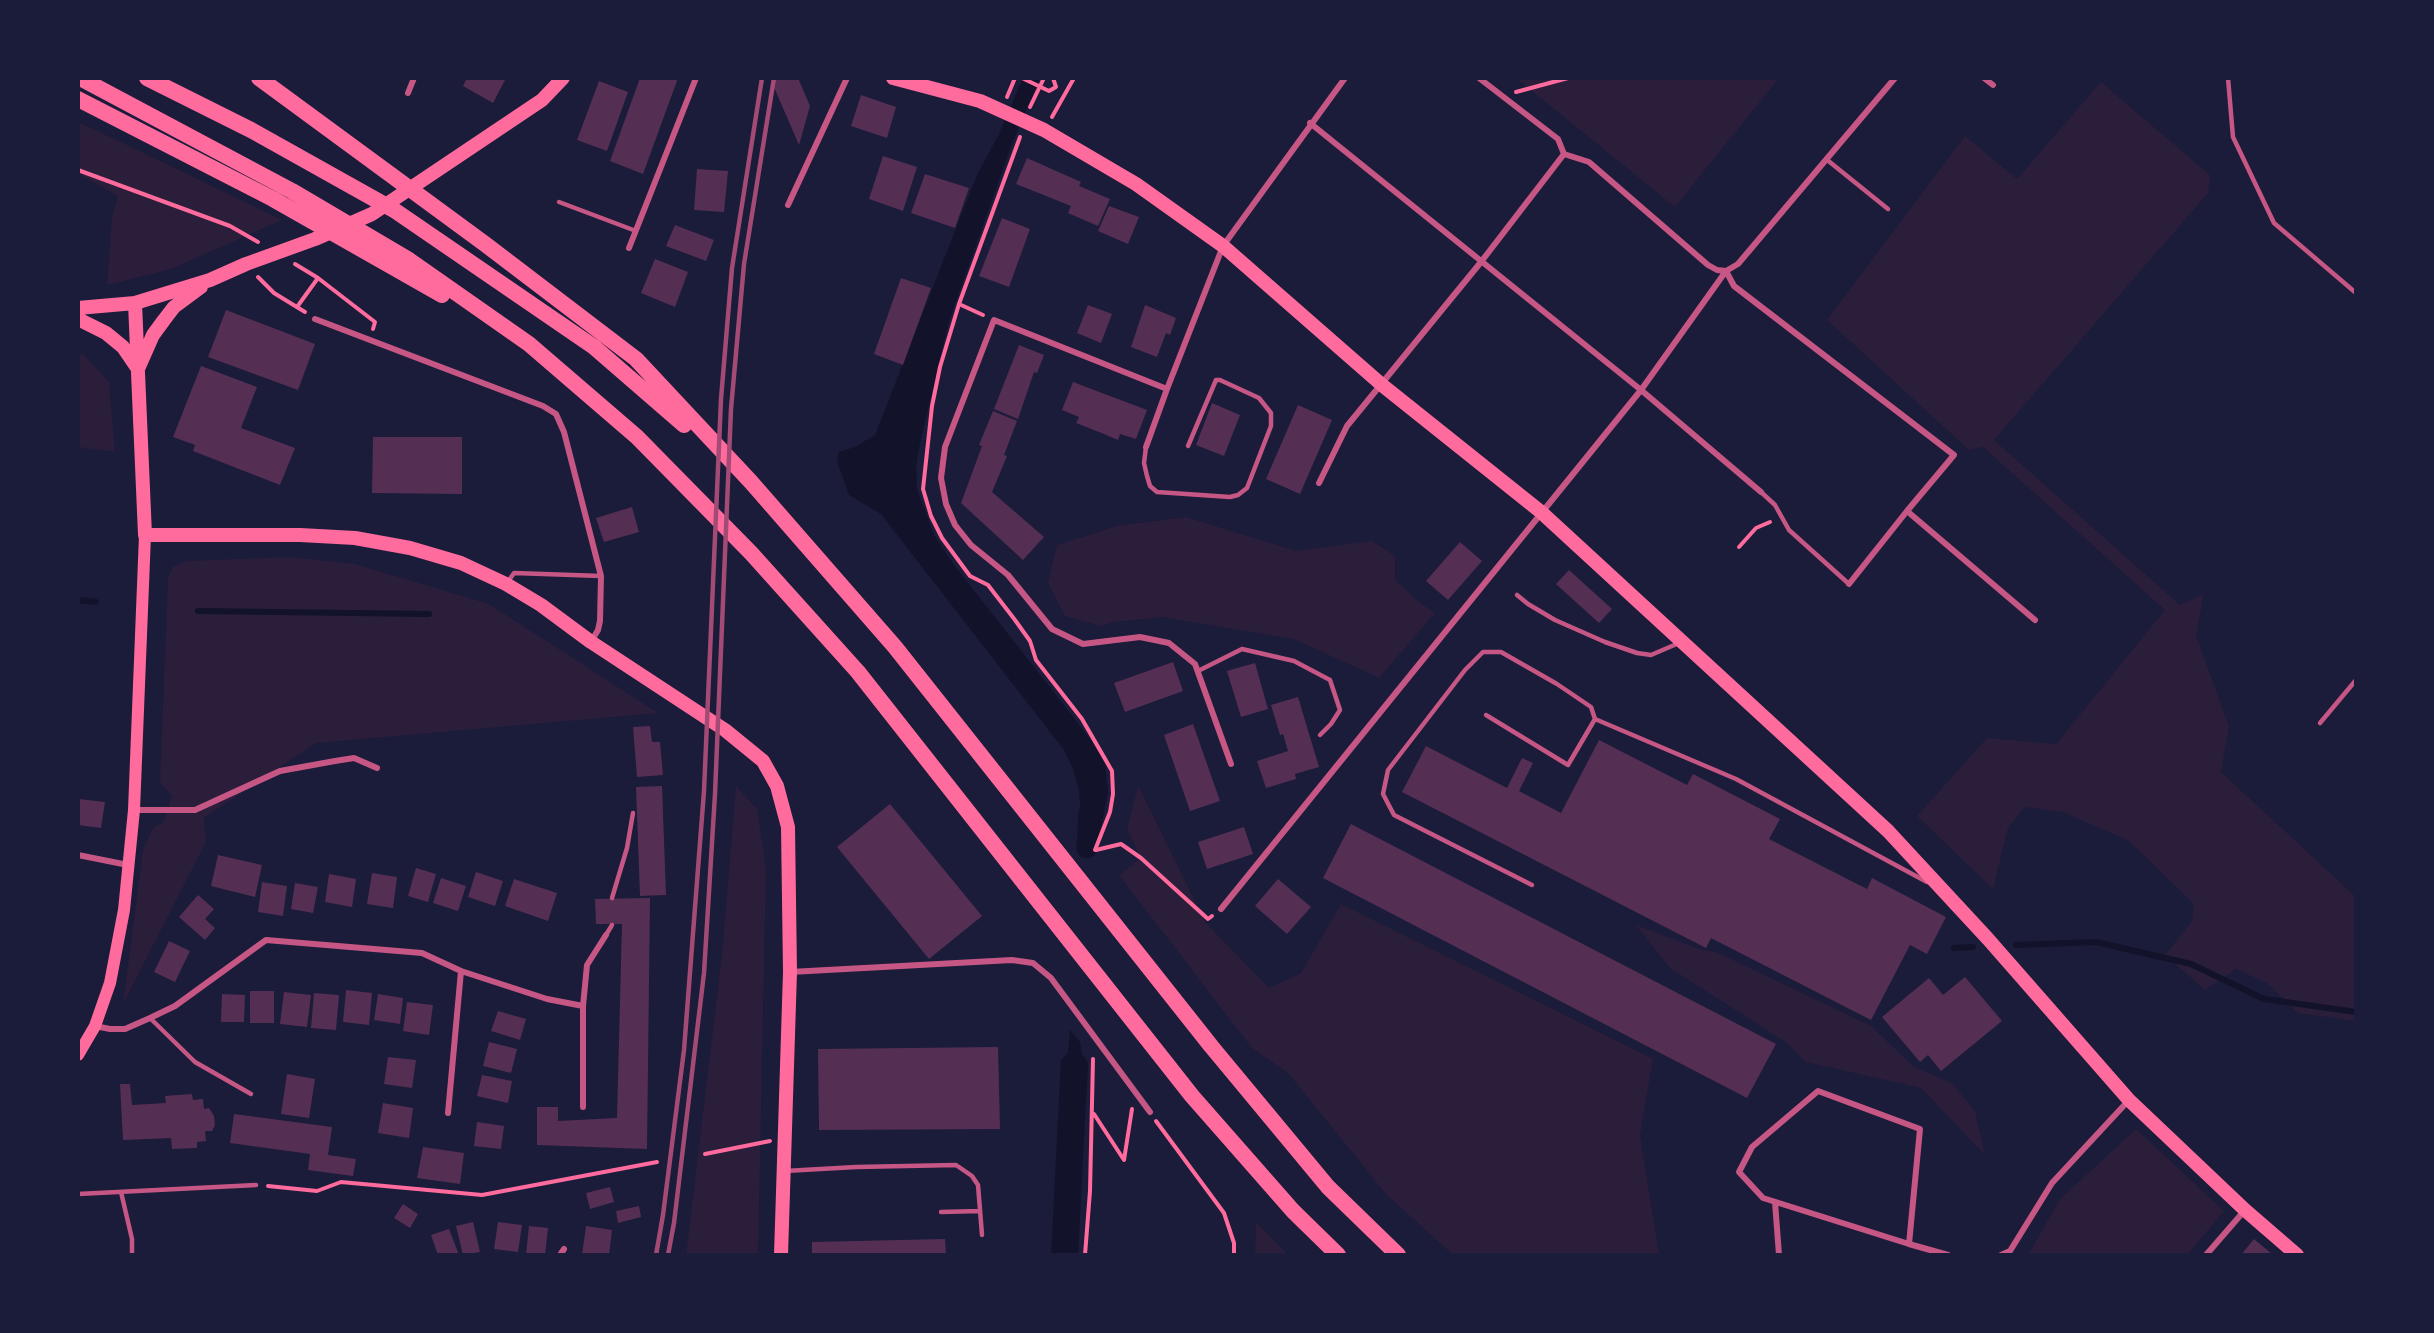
<!DOCTYPE html>
<html>
<head>
<meta charset="utf-8">
<style>
  body { margin:0 }
  #map { position:relative; width:2434px; height:1333px; overflow:hidden; background:#1b1b3a; font-family:Montserrat,sans-serif }
  canvas { display:block }
  .frame { position:absolute; inset:0; border:80px solid #1b1b3a; pointer-events:none }
</style>
</head>
<body>
<div id="map">
<canvas width="2434" height="1333"></canvas>
<div class="frame"></div>
</div>
<script>
const c = document.querySelector('canvas').getContext('2d');
c.lineJoin = 'round';
function fill(path, color) { c.fillStyle = color; c.fill(path, 'evenodd'); }
const shape = rows => new Path2D(rows.map(r => 'M' + r).join(''));
function strokePath(path, color, width, dash) { c.strokeStyle = color; c.lineWidth = width; c.lineCap = dash ? 'butt' : 'round'; c.setLineDash(dash || []); c.stroke(path); }
const green = shape([
  [1516,78,1779,78,1675,207],
  [2101,82,2210,175,2208,193,1994,440,2180,605,2204,594,2196,635,2229,727,2221,772,2356,897,2356,1021,2298,1013,2267,983,2236,969,2205,990,2165,955,2192,921,2194,904,2129,841,2063,812,2025,807,2008,828,1993,889,1917,816,1987,738,2056,744,2165,610,1983,447,1969,450,1827,320,1965,136,2017,179],
  [78,122,123,143,282,220,171,269,107,285,112,218,118,196,78,174],
  [78,354,83,354,109,382,115,452,78,447],
  [1186,517,1296,551,1372,541,1395,556,1395,580,1418,601,1435,613,1379,678,1294,639,1163,617,1114,622,1101,626,1065,616,1048,583,1057,545,1117,526],
  [290,557,355,564,489,604,658,713,316,743,204,818,206,842,123,1004,143,850,153,828,163,822,172,796,160,782,168,577,173,567,187,561],
  [1138,785,1205,922,1269,988,1301,973,1341,904,1653,1059,1640,1135,1659,1255,1453,1255,1386,1194,1288,1073,1252,1048,1119,875,1141,858,1127,830],
  [736,786,757,809,766,868,758,1255,686,1255,722,954],
  [1636,925,1699,949,1716,952,1871,1026,1914,1067,1952,1083,1975,1111,1985,1155,1921,1088,1806,1062,1787,1043,1670,968],
  [2136,1129,2224,1211,2187,1255,2028,1255,2060,1199],
  [1256,1222,1288,1255,1255,1255]
]);
const water = shape([
  [1023,78,1040,78,1013,141,949,321,920,443,916,466,917,489,934,535,954,565,1070,713,1093,743,1105,764,1108,792,1101,828,1094,849,1082,833,1079,790,1073,769,1064,750,881,514,849,495,837,461,839,452,855,447,875,435,977,175,999,134],
  [1070,1030,1080,1042,1082,1054,1088,1063,1078,1255,1051,1255,1061,1060,1068,1053]
]);
const stream = shape([
  [78,600,96,602],
  [198,611,429,614],
  [2016,945,2096,942,2191,964,2264,999,2356,1012],
  [1954,948,1973,947]
]);
const canal = shape([
  [1087,848,1089,813]
]);
const building = shape([
  [467,78,506,78,493,103,463,86],
  [640,78,678,78,643,174,610,161],
  [774,78,798,78,810,106,799,145,773,85],
  [599,81,628,92,607,151,577,140],
  [861,95,896,107,887,138,851,126],
  [883,156,917,167,903,211,869,199],
  [1027,158,1081,182,1079,186,1110,199,1098,226,1068,213,1071,206,1016,184],
  [697,169,728,171,724,212,694,210],
  [925,174,969,188,955,228,911,213],
  [1109,206,1139,217,1128,244,1098,231],
  [1002,218,1030,229,1009,287,979,276],
  [675,225,714,240,706,261,666,246],
  [655,259,688,272,675,307,641,293],
  [901,278,931,288,903,365,874,354],
  [1088,305,1112,314,1101,343,1077,333],
  [1145,305,1176,318,1170,335,1166,333,1157,357,1131,347],
  [226,310,315,344,298,390,208,357],
  [1019,345,1044,355,1037,373,1034,372,1018,419,994,409],
  [201,366,257,387,241,428,295,448,280,485,193,451,195,445,173,437],
  [1073,382,1147,410,1136,439,1120,434,1118,440,1104,434,1076,423,1079,417,1062,410],
  [1212,403,1240,415,1224,456,1196,445],
  [1298,405,1332,420,1300,494,1266,479],
  [993,411,1017,421,1004,455,1007,456,992,492,1044,537,1023,560,961,503,982,446,979,445],
  [373,437,462,437,462,494,372,493],
  [632,507,639,532,604,542,596,518],
  [1460,542,1482,561,1448,600,1426,581],
  [1569,570,1612,609,1599,623,1556,584],
  [1173,662,1183,691,1125,712,1114,683],
  [1255,663,1268,709,1241,717,1227,671],
  [1298,697,1319,767,1295,774,1296,779,1266,788,1257,761,1288,751,1283,734,1280,735,1271,705],
  [1193,724,1220,801,1190,811,1164,735],
  [650,726,652,742,660,742,663,775,637,777,633,727],
  [1599,740,1687,785,1693,774,1780,819,1769,839,1867,889,1872,878,1946,917,1927,954,1910,945,1871,1020,1711,938,1706,948,1402,792,1426,746,1507,788,1522,758,1533,763,1519,791,1561,813],
  [662,786,666,895,640,896,636,787],
  [79,799,105,802,101,828,78,825],
  [890,804,982,916,929,959,837,847],
  [1351,824,1776,1044,1747,1098,1323,878],
  [1244,827,1253,854,1207,869,1198,842],
  [218,855,262,865,255,897,211,886],
  [416,868,436,874,428,902,408,896],
  [476,872,503,881,495,906,468,897],
  [372,873,397,877,393,908,367,904],
  [329,874,356,879,352,907,325,902],
  [441,878,466,886,458,911,433,903],
  [514,879,557,893,548,921,505,906],
  [1278,879,1311,907,1287,934,1255,906],
  [262,882,287,886,283,916,258,912],
  [295,883,318,887,313,913,291,909],
  [198,895,214,909,205,919,215,928,205,940,179,917],
  [650,898,647,1149,537,1145,537,1107,558,1107,558,1121,617,1118,622,924,596,924,595,899],
  [169,941,190,951,175,982,154,972],
  [1965,977,2002,1021,1941,1071,1928,1055,1920,1062,1882,1017,1929,978,1943,995],
  [346,990,372,993,369,1025,343,1022],
  [250,991,274,991,274,1023,250,1023],
  [284,992,311,995,307,1027,280,1024],
  [314,993,339,995,336,1030,311,1028],
  [222,994,245,995,244,1022,221,1022],
  [378,994,403,998,400,1024,374,1020],
  [407,1002,433,1005,429,1035,403,1031],
  [498,1011,526,1019,520,1040,491,1031],
  [489,1042,517,1049,511,1073,483,1066],
  [998,1047,1000,1129,819,1130,818,1049],
  [388,1057,416,1060,412,1088,384,1084],
  [287,1074,315,1079,309,1118,281,1114],
  [482,1075,512,1081,508,1103,477,1096],
  [120,1084,130,1084,132,1105,166,1103,165,1096,192,1094,193,1100,203,1099,204,1109,209,1108,214,1116,215,1125,212,1131,205,1131,206,1141,197,1142,197,1148,172,1149,171,1138,123,1140],
  [383,1103,413,1108,409,1138,378,1133],
  [234,1114,332,1127,328,1155,356,1159,353,1176,308,1170,310,1154,230,1143],
  [477,1122,504,1126,501,1149,474,1146],
  [423,1147,464,1153,460,1184,417,1178],
  [610,1187,614,1202,590,1209,586,1193],
  [403,1204,418,1214,410,1228,394,1218],
  [639,1206,641,1217,618,1223,616,1211],
  [473,1222,480,1252,463,1255,456,1226],
  [498,1222,522,1225,518,1252,494,1249],
  [529,1226,548,1228,545,1255,526,1255],
  [586,1226,612,1230,609,1255,582,1255],
  [449,1229,459,1255,438,1255,431,1235],
  [945,1239,946,1255,812,1255,812,1242],
  [2254,1239,2273,1255,2241,1255]
]);
const path = shape([
  [1022,78,1049,91,1056,87,1053,78],
  [1516,92,1568,78],
  [1007,97,1015,78],
  [1030,107,1044,78],
  [1052,117,1074,78],
  [1020,137,959,304,940,367,932,406,923,489,931,516,942,538,970,576,988,585,1015,620,1030,641,1036,660,1082,719,1112,771,1113,794,1110,812,1095,850],
  [78,170,230,226,258,242],
  [295,264,318,278,375,322,373,329],
  [258,277,274,293,305,312],
  [959,304,983,315],
  [297,307,318,278],
  [1739,547,1756,528,1770,522],
  [1096,850,1121,844,1141,858,1208,919,1212,916],
  [1094,1114,1124,1160,1132,1109],
  [1156,1121,1224,1213,1234,1243,1234,1255],
  [705,1154,770,1141],
  [268,1186,317,1191,341,1182,482,1195,657,1162],
  [1085,1255,1090,1191,1093,1059]
]);
const service = shape([
  [2228,78,2233,137,2274,223,2356,293],
  [1826,159,1888,209],
  [559,202,636,231],
  [1146,447,1144,463,1147,476,1150,486,1157,492,1230,497,1238,495,1247,488,1271,426,1271,413,1259,398,1220,380,1216,380,1188,446],
  [1761,492,1775,505,1789,530,1849,584],
  [507,583,514,573,601,576],
  [1517,595,1528,604,1555,620,1605,642,1637,653,1651,655,1679,643],
  [1198,671,1242,649,1294,661,1330,680,1340,710,1331,724,1320,735],
  [1486,715,1568,765,1595,719,1736,779,1927,882],
  [2320,723,2356,680],
  [1532,885,1394,815,1383,794,1388,770,1465,670,1483,652,1501,652,1557,684,1591,707,1595,719],
  [612,898,627,848,633,813],
  [606,935,612,925],
  [150,1018,195,1062,251,1094],
  [785,1171,856,1167,956,1165,972,1176,978,1185,982,1235],
  [121,1192,132,1239,132,1255],
  [78,1194,256,1185],
  [941,1212,980,1211]
]);
const minor = shape([
  [1479,78,1558,139,1564,154],
  [1984,78,1993,85],
  [408,93,414,78],
  [1310,123,1641,390,1761,492],
  [1564,154,1589,162,1708,265,1717,270,1726,271],
  [788,205,847,78],
  [629,248,696,78],
  [1726,271,1734,286,1954,455,1907,511],
  [315,319,543,406,556,414,564,432,601,576,600,621,598,630,591,642],
  [1146,447,1167,389],
  [1319,483,1347,426,1481,262,1564,154],
  [1849,584,1907,511,2035,620],
  [1231,764,1195,664,1169,643,1140,637,1083,644,1052,629,1008,575,971,545,955,525,946,504,941,478,945,447,994,320,1167,389,1223,246,1345,78],
  [134,810,195,810,280,771,335,761,354,758,377,768],
  [78,855,128,865],
  [1221,909,1641,390,1726,271,1738,264,1895,78],
  [790,972,1012,960,1033,963,1051,978,1150,1112],
  [95,1026,110,1029,125,1029,150,1018,175,1006,266,940,422,953,461,971,547,999,583,1006],
  [583,1107,583,1006,587,965,606,935],
  [448,1113,461,971],
  [1775,1202,1779,1255],
  [1909,1244,1920,1129,1818,1091,1752,1147,1739,1172,1763,1198,1909,1244,1948,1255],
  [560,1255,564,1249],
  [2001,1255,2010,1251,2052,1183,2129,1100],
  [2206,1255,2245,1210]
]);
const secondary = shape([
  [78,1055,95,1026,110,983,124,910,134,810,145,535]
]);
const primary = shape([
  [893,78,980,101,1044,130,1136,184,1223,246,1382,385,1541,512,1888,831,1988,939,2129,1100,2245,1210,2297,1255],
  [135,303,145,535,300,535,355,538,410,548,461,563,506,584,541,605,591,642,725,730,763,761,777,786,788,827,790,972,781,1255],
  [78,308,135,303,210,280,246,264,315,239,372,214,542,100,563,78],
  [78,319,106,333,123,347,138,369,153,335,164,320,174,307,201,287]
]);
const motorway = shape([
  [80,78,292,191,409,260,529,344,637,437,751,553,858,672,1192,1096,1293,1211,1338,1255],
  [147,78,251,130,394,210,594,347,684,425],
  [259,78,485,244,636,359,751,482,895,647,1211,1046,1328,1187,1398,1255],
  [78,99,273,199,442,295]
]);
const rail = shape([
  [656,1255,663,1215,684,1050,704,791,721,399,732,268,762,78],
  [668,1255,674,1223,704,973,715,794,731,409,744,264,774,78]
]);
fill(green, '#2a1e3b');
fill(water, '#12122b');
strokePath(stream, '#12122b', 6);
strokePath(canal, '#12122b', 21);
fill(building, '#542f53');
strokePath(path, '#ff6b9d', 4);
strokePath(service, '#c65784', 4.5);
strokePath(minor, '#c65784', 6);
strokePath(secondary, '#ff6b9d', 12);
strokePath(primary, '#ff6b9d', 14);
strokePath(motorway, '#ff6b9d', 16);
strokePath(rail, '#a44b75', 4.5);
</script>
</body>
</html>
